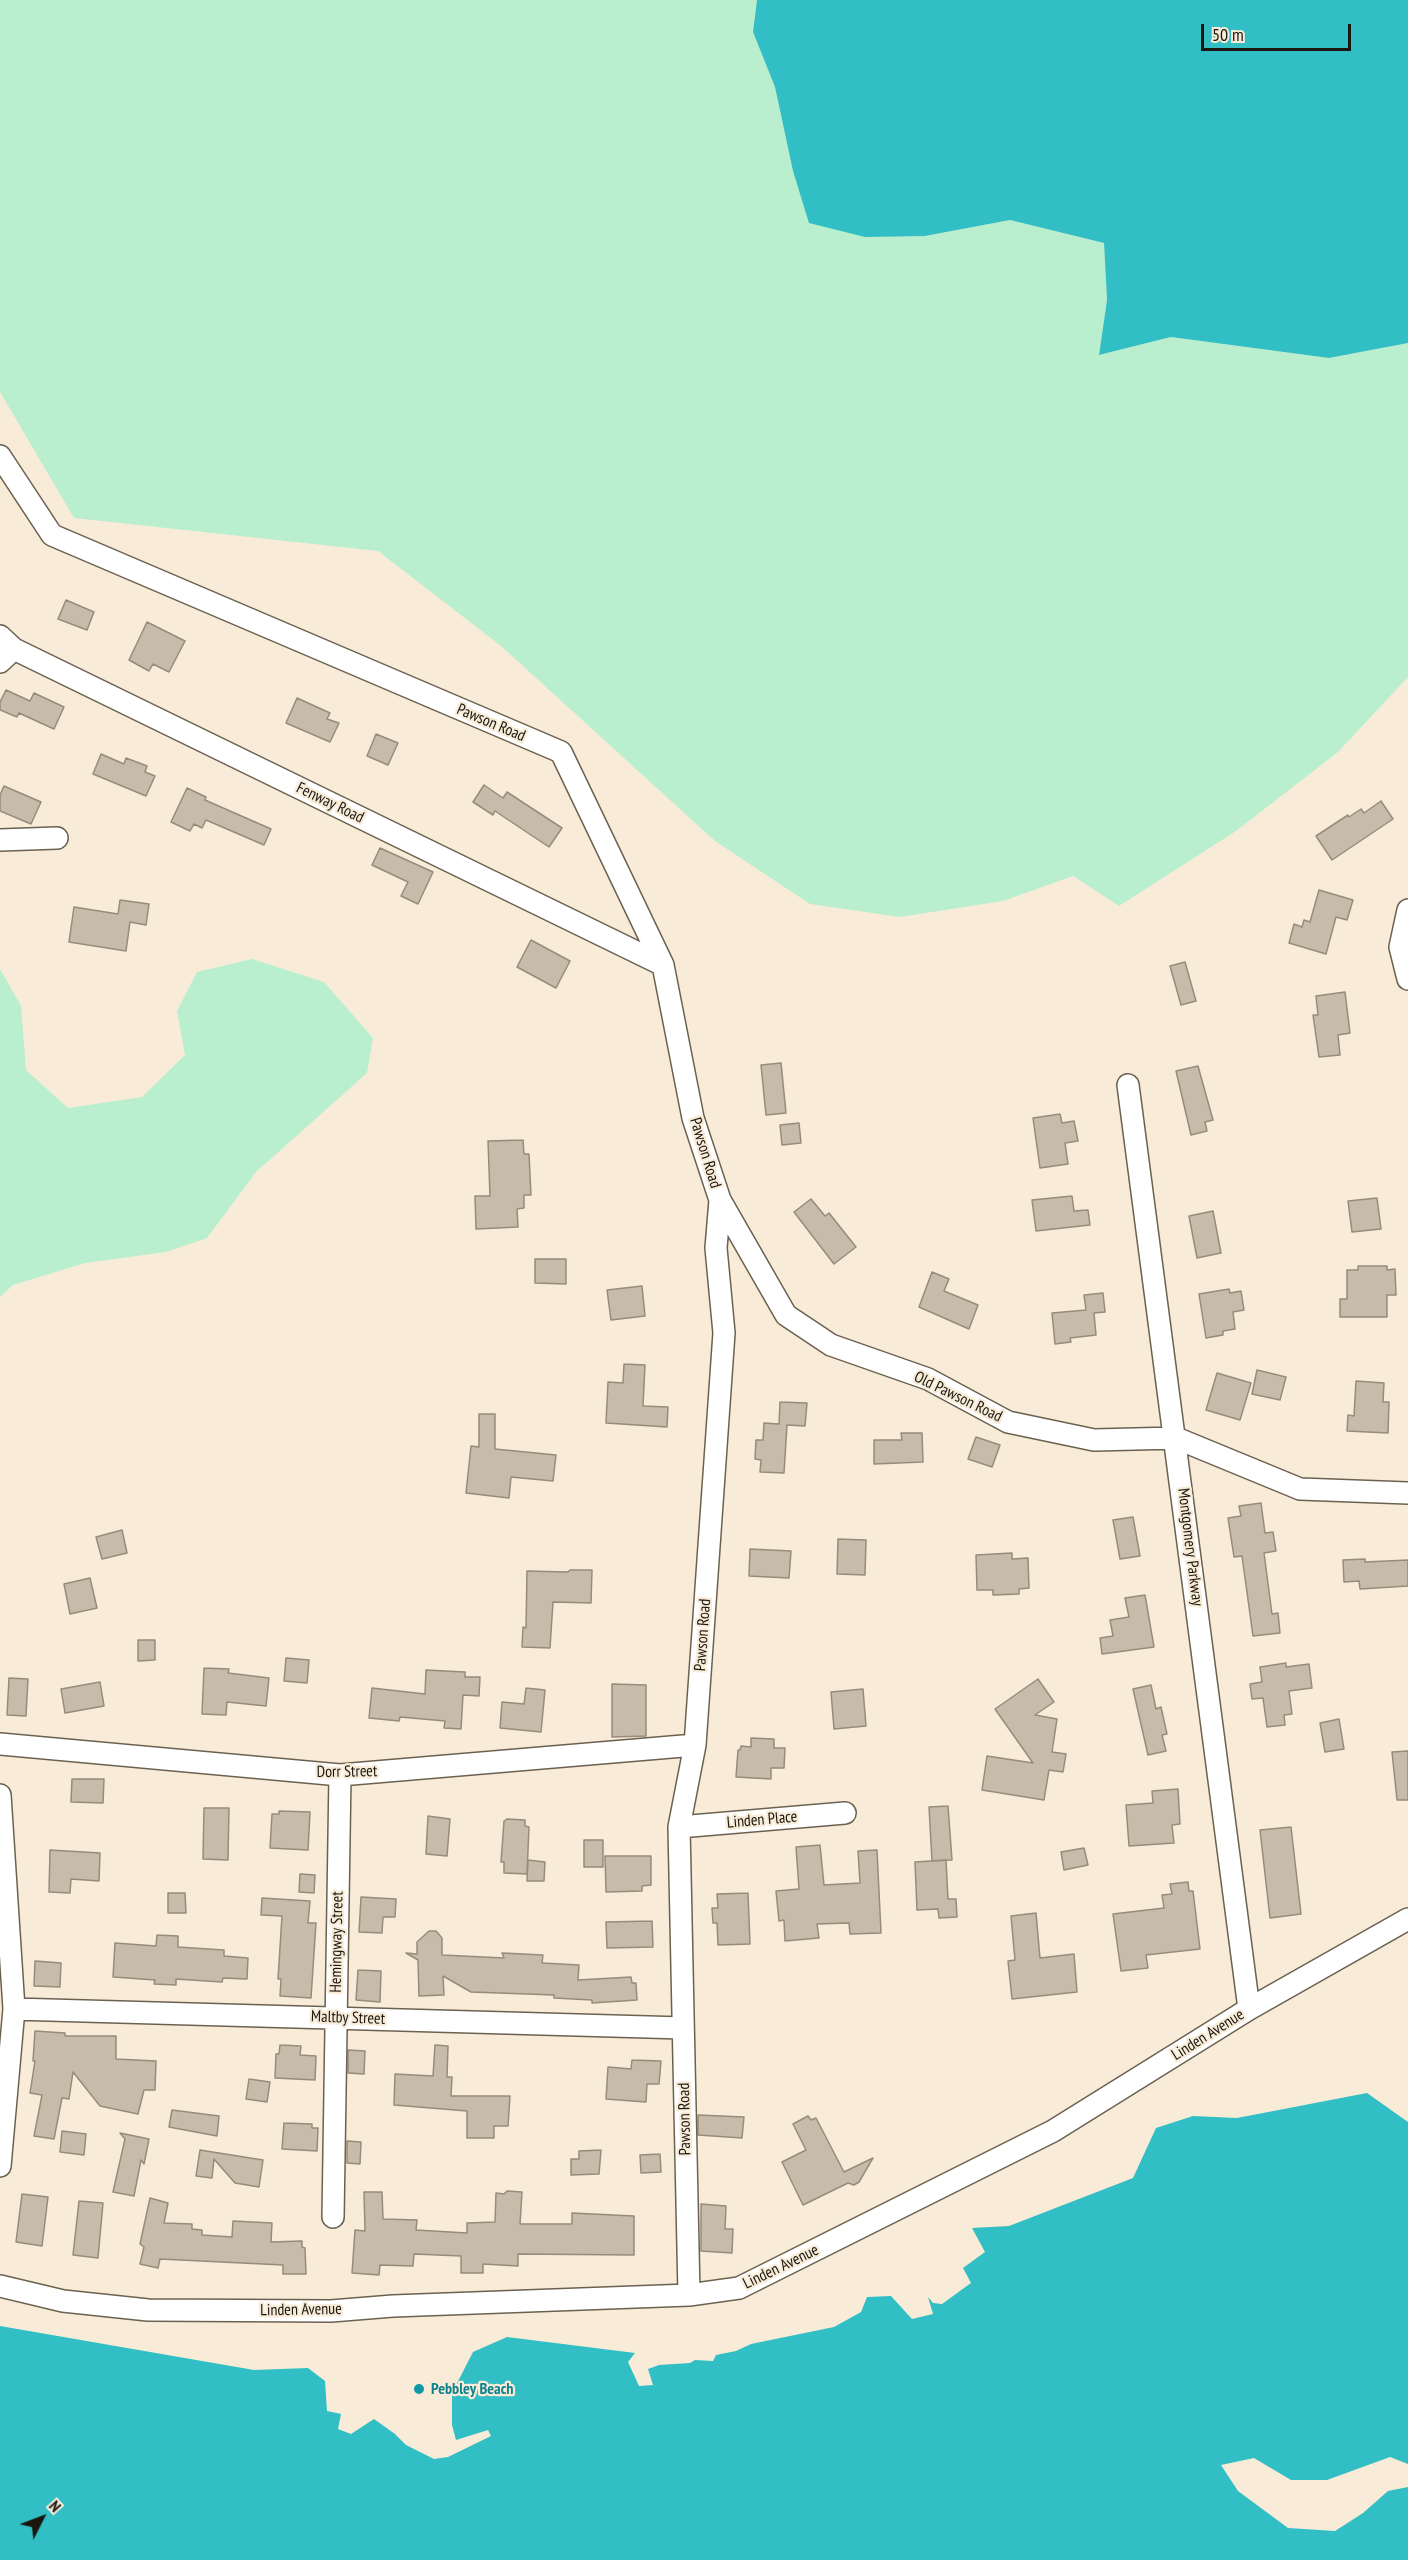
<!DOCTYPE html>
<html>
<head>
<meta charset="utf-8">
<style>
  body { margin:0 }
  #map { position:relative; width:1408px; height:2560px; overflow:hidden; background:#f8ecd8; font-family:"PT Sans Narrow",sans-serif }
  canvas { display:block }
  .north { position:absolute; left:12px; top:2488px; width:60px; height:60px; -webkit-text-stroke:4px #f8ecd8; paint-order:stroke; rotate:48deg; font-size:16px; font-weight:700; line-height:24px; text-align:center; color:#1b1710 }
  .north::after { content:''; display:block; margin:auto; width:21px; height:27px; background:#1b1710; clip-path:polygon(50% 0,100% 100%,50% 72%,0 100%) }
  .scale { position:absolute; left:1201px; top:24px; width:150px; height:27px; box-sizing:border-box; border:3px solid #1b1710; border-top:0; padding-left:8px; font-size:18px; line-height:21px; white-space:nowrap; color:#1b1710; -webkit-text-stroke:4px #f8ecd8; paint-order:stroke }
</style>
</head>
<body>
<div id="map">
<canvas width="1408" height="2560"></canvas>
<div class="north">N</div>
<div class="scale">50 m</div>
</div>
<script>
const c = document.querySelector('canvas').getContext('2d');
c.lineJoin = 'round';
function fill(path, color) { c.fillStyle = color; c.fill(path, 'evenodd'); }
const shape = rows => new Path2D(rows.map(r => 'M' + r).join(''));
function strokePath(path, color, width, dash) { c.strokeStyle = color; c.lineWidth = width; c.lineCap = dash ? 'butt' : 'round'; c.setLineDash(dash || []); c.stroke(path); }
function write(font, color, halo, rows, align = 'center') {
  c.font = font + ' "PT Sans Narrow",sans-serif'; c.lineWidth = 4.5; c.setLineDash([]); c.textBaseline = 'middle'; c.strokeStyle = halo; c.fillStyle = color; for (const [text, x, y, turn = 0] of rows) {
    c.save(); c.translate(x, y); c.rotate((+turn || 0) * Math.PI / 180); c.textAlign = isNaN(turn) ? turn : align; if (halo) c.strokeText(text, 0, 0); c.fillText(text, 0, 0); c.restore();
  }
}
const green = shape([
  [0,0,757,0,753,32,775,87,793,171,810,223,925,236,1010,220,1104,243,1107,300,1099,355,1171,337,1329,358,1408,343,1408,677,1338,752,1236,831,1119,906,1073,876,1003,901,900,917,810,904,715,841,501,646,378,551,74,518,0,392],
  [252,959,324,982,373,1038,367,1073,256,1172,207,1238,166,1252,85,1263,13,1285,0,1297,0,969,21,1006,26,1070,68,1108,142,1097,185,1055,177,1011,197,972]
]);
const water = shape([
  [757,0,1408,0,1408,343,1329,358,1171,337,1099,355,1107,300,1104,243,1010,220,925,236,865,237,809,223,793,171,775,87,753,32],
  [1367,2093,1408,2122,1408,2464,1390,2457,1327,2480,1291,2480,1254,2458,1221,2465,1238,2491,1288,2528,1335,2531,1363,2513,1388,2491,1408,2487,1408,2560,0,2560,0,2326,254,2370,308,2368,325,2381,327,2411,341,2414,338,2429,351,2434,374,2419,395,2434,406,2445,434,2459,448,2457,491,2436,488,2430,456,2440,452,2425,452,2393,473,2352,507,2337,635,2353,628,2362,639,2386,653,2385,648,2369,659,2365,690,2363,695,2360,713,2361,716,2355,736,2351,751,2344,834,2327,861,2312,867,2297,891,2296,912,2319,933,2314,928,2297,933,2303,942,2304,971,2283,963,2268,985,2252,972,2228,1009,2226,1133,2178,1156,2128,1193,2116,1237,2118]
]);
const building = shape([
  [66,600,94,612,87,630,58,619,66,600],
  [147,622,185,641,169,672,153,664,149,671,129,660,147,622],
  [6,690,30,701,34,693,64,707,54,729,19,713,17,717,0,710,0,702,6,690],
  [297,698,330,713,327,719,339,723,330,742,286,723,297,698],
  [376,734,398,743,388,765,367,756,376,734],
  [101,754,124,764,126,758,147,766,145,772,155,776,146,796,93,774,101,754],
  [484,785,503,798,507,792,562,828,549,847,495,811,493,815,473,802,484,785],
  [4,786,41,802,31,824,0,811,0,795,4,786],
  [187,788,206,797,205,800,271,829,264,845,206,820,202,828,194,824,190,831,171,822,187,788],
  [1381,801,1393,819,1332,860,1316,836,1348,815,1349,817,1361,809,1364,813,1381,801],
  [380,848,433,872,418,904,401,896,408,882,372,865,380,848],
  [1319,890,1353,900,1347,920,1336,917,1326,954,1289,943,1294,924,1302,927,1304,920,1310,922,1319,890],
  [120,900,149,904,146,925,130,922,126,951,69,942,74,907,118,914,120,900],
  [531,940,570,961,556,988,517,967,531,940],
  [1185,962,1196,1001,1181,1005,1170,966,1185,962],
  [1345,992,1350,1033,1338,1035,1340,1055,1319,1057,1313,1015,1318,1015,1316,996,1345,992],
  [781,1063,786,1113,766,1115,761,1065,781,1063],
  [1198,1066,1213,1120,1205,1122,1207,1131,1191,1135,1176,1071,1198,1066],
  [1060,1114,1062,1123,1074,1121,1078,1141,1065,1143,1068,1164,1040,1168,1033,1118,1060,1114],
  [799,1123,801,1143,782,1145,780,1125,799,1123],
  [523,1140,524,1154,529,1154,531,1195,524,1195,524,1208,517,1209,518,1227,476,1229,475,1196,490,1196,488,1141,523,1140],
  [1072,1196,1074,1211,1088,1210,1090,1225,1036,1231,1032,1200,1072,1196],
  [1377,1198,1381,1229,1352,1232,1348,1201,1377,1198],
  [811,1199,825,1216,829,1213,856,1247,834,1264,794,1212,811,1199],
  [1213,1211,1221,1253,1197,1258,1189,1216,1213,1211],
  [535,1259,566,1259,566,1284,535,1283,535,1259],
  [1358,1266,1387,1266,1387,1270,1395,1269,1396,1295,1387,1295,1387,1317,1340,1317,1340,1299,1347,1299,1347,1270,1358,1270,1358,1266],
  [932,1272,949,1279,944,1291,978,1305,969,1329,919,1307,932,1272],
  [642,1286,645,1316,611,1320,607,1290,642,1286],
  [1229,1289,1230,1293,1241,1291,1244,1310,1233,1312,1235,1329,1223,1331,1223,1335,1206,1338,1199,1294,1229,1289],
  [1103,1293,1105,1312,1094,1313,1096,1335,1070,1338,1071,1342,1055,1344,1052,1313,1086,1310,1084,1295,1103,1293],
  [624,1364,645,1365,643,1406,668,1407,667,1427,606,1423,608,1382,623,1383,624,1364],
  [1257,1370,1286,1377,1280,1400,1252,1394,1257,1370],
  [1217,1373,1251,1383,1240,1420,1206,1410,1217,1373],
  [1356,1381,1384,1383,1383,1402,1389,1402,1388,1433,1347,1431,1348,1415,1354,1416,1356,1381],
  [780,1402,807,1403,805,1426,787,1425,784,1473,760,1472,761,1460,755,1459,756,1440,763,1440,764,1423,779,1424,780,1402],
  [479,1414,495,1414,495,1449,556,1455,553,1481,511,1477,509,1498,466,1493,471,1446,479,1447,479,1414],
  [901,1433,922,1433,923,1462,874,1464,874,1440,902,1440,901,1433],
  [976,1437,1000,1445,992,1467,968,1459,976,1437],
  [1261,1503,1265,1533,1273,1532,1276,1551,1264,1553,1272,1614,1278,1613,1280,1633,1253,1636,1242,1556,1234,1557,1228,1518,1241,1516,1239,1506,1261,1503],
  [1133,1517,1140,1556,1120,1559,1113,1520,1133,1517],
  [122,1530,127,1553,102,1559,96,1537,122,1530],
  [838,1539,866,1540,865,1575,837,1574,838,1539],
  [750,1549,791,1551,789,1578,749,1576,750,1549],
  [1012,1553,1012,1559,1028,1558,1029,1588,1019,1589,1019,1594,993,1595,993,1590,977,1590,976,1555,1012,1553],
  [1365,1559,1365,1562,1408,1560,1408,1586,1360,1589,1359,1581,1344,1582,1343,1560,1365,1559],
  [570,1570,592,1570,591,1603,553,1602,550,1648,522,1647,523,1627,526,1628,527,1571,568,1572,570,1570],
  [90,1578,97,1608,70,1614,64,1584,90,1578],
  [1145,1595,1154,1647,1102,1654,1100,1638,1113,1636,1110,1620,1129,1617,1125,1598,1145,1595],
  [138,1640,155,1640,155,1660,138,1661,138,1640],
  [286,1658,309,1660,307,1683,284,1681,286,1658],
  [1286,1663,1286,1667,1309,1664,1312,1688,1289,1691,1292,1714,1284,1715,1285,1725,1267,1727,1263,1698,1252,1699,1250,1684,1262,1682,1260,1667,1286,1663],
  [204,1668,229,1669,228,1673,269,1678,266,1706,227,1702,226,1715,202,1714,204,1668],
  [426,1670,465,1672,465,1677,480,1677,479,1696,463,1695,461,1729,444,1728,445,1721,400,1717,399,1721,369,1718,372,1688,425,1694,426,1670],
  [9,1678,28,1679,26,1716,7,1715,9,1678],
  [1038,1679,1054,1702,1035,1715,1057,1719,1052,1752,1066,1754,1063,1772,1049,1770,1044,1800,982,1790,987,1756,1033,1763,995,1709,1038,1679],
  [100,1682,104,1706,65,1713,61,1689,100,1682],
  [612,1684,646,1685,646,1736,612,1737,612,1684],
  [1151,1685,1156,1709,1161,1707,1167,1734,1162,1735,1166,1751,1148,1755,1133,1689,1151,1685],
  [526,1688,545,1690,541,1732,500,1728,502,1702,524,1704,526,1688],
  [863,1689,866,1726,834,1729,831,1692,863,1689],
  [1339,1719,1344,1749,1325,1752,1320,1723,1339,1719],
  [751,1738,774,1739,774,1748,785,1748,784,1768,771,1768,771,1779,736,1777,738,1750,740,1750,741,1746,751,1747,751,1738],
  [1408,1751,1408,1800,1397,1800,1392,1752,1408,1751],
  [72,1779,104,1779,103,1803,71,1802,72,1779],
  [1178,1789,1180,1824,1172,1825,1174,1843,1129,1846,1126,1805,1153,1803,1152,1791,1178,1789],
  [948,1806,952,1860,932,1861,929,1807,948,1806],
  [204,1808,229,1808,228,1860,203,1859,204,1808],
  [279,1811,310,1812,308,1850,270,1848,272,1814,279,1814,279,1811],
  [428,1816,450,1819,447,1856,426,1854,428,1816],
  [507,1819,525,1820,525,1826,529,1827,527,1874,504,1873,504,1862,501,1862,503,1835,504,1821,507,1819],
  [1291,1827,1301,1914,1270,1918,1260,1830,1291,1827],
  [584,1840,603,1840,603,1867,584,1867,584,1840],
  [820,1845,824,1885,860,1883,858,1851,877,1850,881,1933,850,1934,849,1923,817,1924,819,1938,785,1941,784,1920,779,1921,776,1891,799,1889,796,1847,820,1845],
  [1084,1848,1088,1865,1064,1870,1061,1852,1084,1848],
  [50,1850,100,1853,99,1881,71,1879,70,1893,49,1892,50,1850],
  [605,1856,651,1856,651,1885,642,1886,642,1891,606,1892,605,1856],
  [528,1860,545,1862,544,1881,527,1881,528,1860],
  [946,1860,948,1899,956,1899,957,1917,939,1918,938,1909,917,1910,915,1862,946,1860],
  [300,1874,315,1875,314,1893,299,1892,300,1874],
  [1188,1882,1189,1891,1193,1891,1200,1949,1146,1955,1148,1968,1121,1971,1113,1914,1164,1908,1162,1895,1172,1894,1170,1884,1188,1882],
  [168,1893,185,1893,186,1913,168,1913,168,1893],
  [748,1893,750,1944,718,1945,717,1923,713,1923,712,1908,718,1908,717,1894,748,1893],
  [361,1897,396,1899,395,1917,383,1917,382,1933,359,1932,361,1897],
  [262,1898,310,1901,308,1923,316,1923,311,1998,280,1996,281,1979,278,1979,282,1916,261,1915,262,1898],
  [1036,1913,1040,1958,1074,1954,1077,1992,1012,1999,1008,1961,1015,1960,1011,1916,1036,1913],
  [652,1921,653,1947,607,1948,606,1922,652,1921],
  [429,1931,436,1931,442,1938,442,1955,504,1958,502,1953,543,1955,542,1963,579,1965,578,1980,631,1977,632,1983,636,1983,637,2000,592,2003,592,2000,554,1998,554,1995,471,1992,443,1976,444,1995,419,1996,418,1960,406,1953,417,1954,417,1942,429,1931],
  [157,1935,178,1936,178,1947,224,1950,224,1956,248,1958,247,1979,223,1978,222,1982,176,1979,176,1985,154,1984,155,1980,113,1977,115,1943,156,1946,157,1935],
  [35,1961,61,1963,60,1987,34,1986,35,1961],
  [358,1970,381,1971,380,2002,356,2000,358,1970],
  [35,2031,65,2033,65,2036,116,2036,116,2059,156,2061,155,2090,144,2090,138,2114,100,2106,73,2072,69,2099,62,2098,54,2139,34,2136,42,2095,30,2093,35,2061,33,2061,35,2031],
  [280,2045,301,2046,300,2055,316,2056,315,2080,275,2078,276,2054,279,2054,280,2045],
  [435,2045,448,2046,447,2077,452,2077,451,2096,510,2096,508,2126,494,2126,494,2138,467,2138,467,2111,394,2105,395,2074,433,2076,435,2045],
  [348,2050,365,2051,364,2074,348,2073,348,2050],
  [632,2060,661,2061,659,2084,647,2084,646,2102,606,2099,608,2067,631,2069,632,2060],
  [249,2079,270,2082,267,2102,246,2099,249,2079],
  [172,2110,219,2116,217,2136,169,2127,172,2110],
  [698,2115,744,2117,742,2138,698,2135,698,2115],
  [808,2116,811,2120,816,2118,844,2172,873,2158,859,2182,854,2185,848,2183,803,2205,782,2162,806,2150,793,2124,808,2116],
  [284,2123,312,2124,312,2128,318,2128,317,2151,282,2149,284,2123],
  [62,2131,86,2134,84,2155,60,2152,62,2131],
  [120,2133,149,2139,144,2164,141,2160,134,2196,113,2192,125,2139,120,2133],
  [347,2141,361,2142,360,2164,347,2163,347,2141],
  [200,2150,263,2160,259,2187,235,2183,214,2159,212,2178,196,2176,200,2150],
  [601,2150,599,2174,571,2175,571,2159,579,2159,579,2151,601,2150],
  [660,2154,661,2172,641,2173,640,2155,660,2154],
  [507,2191,522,2192,520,2224,572,2224,572,2213,634,2216,634,2255,518,2254,518,2266,483,2264,483,2273,461,2273,461,2256,414,2254,413,2266,380,2265,379,2275,352,2273,355,2230,365,2231,364,2192,382,2192,383,2219,417,2220,416,2230,467,2233,467,2223,495,2222,496,2193,504,2194,507,2191],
  [22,2194,48,2197,42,2246,16,2242,22,2194],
  [150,2198,168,2203,164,2223,192,2224,192,2229,202,2230,202,2235,232,2237,233,2221,272,2223,271,2242,302,2241,302,2247,305,2248,306,2274,283,2274,283,2265,160,2259,158,2268,140,2264,144,2247,140,2244,150,2198],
  [79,2201,103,2203,98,2258,73,2255,79,2201],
  [701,2204,726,2206,725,2229,733,2229,732,2253,701,2251,701,2204]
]);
const minor = shape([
  [0,456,52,535,561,752,663,965,693,1118,720,1200,716,1248,724,1333,695,1745,679,1827,689,2295],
  [0,636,14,649,663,965],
  [0,662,14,649],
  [0,840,57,838],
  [1408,910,1400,947,1408,979],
  [1128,1085,1249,2009],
  [720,1200,786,1315,831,1345,928,1379,1008,1422,1094,1440,1176,1438,1300,1489,1408,1493],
  [0,1744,340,1775,695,1745],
  [0,1795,14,2009,0,2166],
  [679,1827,845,1813],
  [14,2009,683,2028],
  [333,2217,340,1775],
  [0,2286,63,2301,148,2310,331,2311,393,2306,689,2295,739,2288,1053,2131,1249,2009,1408,1919]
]);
const markers = [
  [419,2389,6,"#0f9aa8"]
];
const streetNames = [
  ["Pawson Road",491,723,23],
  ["Fenway Road",330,803,26],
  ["Pawson Road",705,1153,73],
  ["Old Pawson Road",958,1397,26],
  ["Montgomery Parkway",1190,1547,83],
  ["Pawson Road",703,1635,-86],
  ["Dorr Street",347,1772,-1],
  ["Linden Place",762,1820,-5],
  ["Hemingway Street",337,1942,-89],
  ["Maltby Street",348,2018,2],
  ["Linden Avenue",1208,2035,-32],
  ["Pawson Road",685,2119,-91],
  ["Linden Avenue",781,2267,-26],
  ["Linden Avenue",301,2310,-1]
];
const cultureNames = [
  ["Pebbley Beach",431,2389]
];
fill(green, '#b9efce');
fill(water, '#31bec4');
fill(building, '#c7bba9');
strokePath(building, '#978c7b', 1.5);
strokePath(minor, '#6b6150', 24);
strokePath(minor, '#fff', 21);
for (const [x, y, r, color] of markers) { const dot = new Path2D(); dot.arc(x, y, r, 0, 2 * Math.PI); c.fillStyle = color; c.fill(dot); strokePath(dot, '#f8ecd8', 2); }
write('16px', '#1b1710', '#f8ecd8', streetNames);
write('bold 16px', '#0d838f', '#f8ecd8', cultureNames, 'left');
</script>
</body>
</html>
